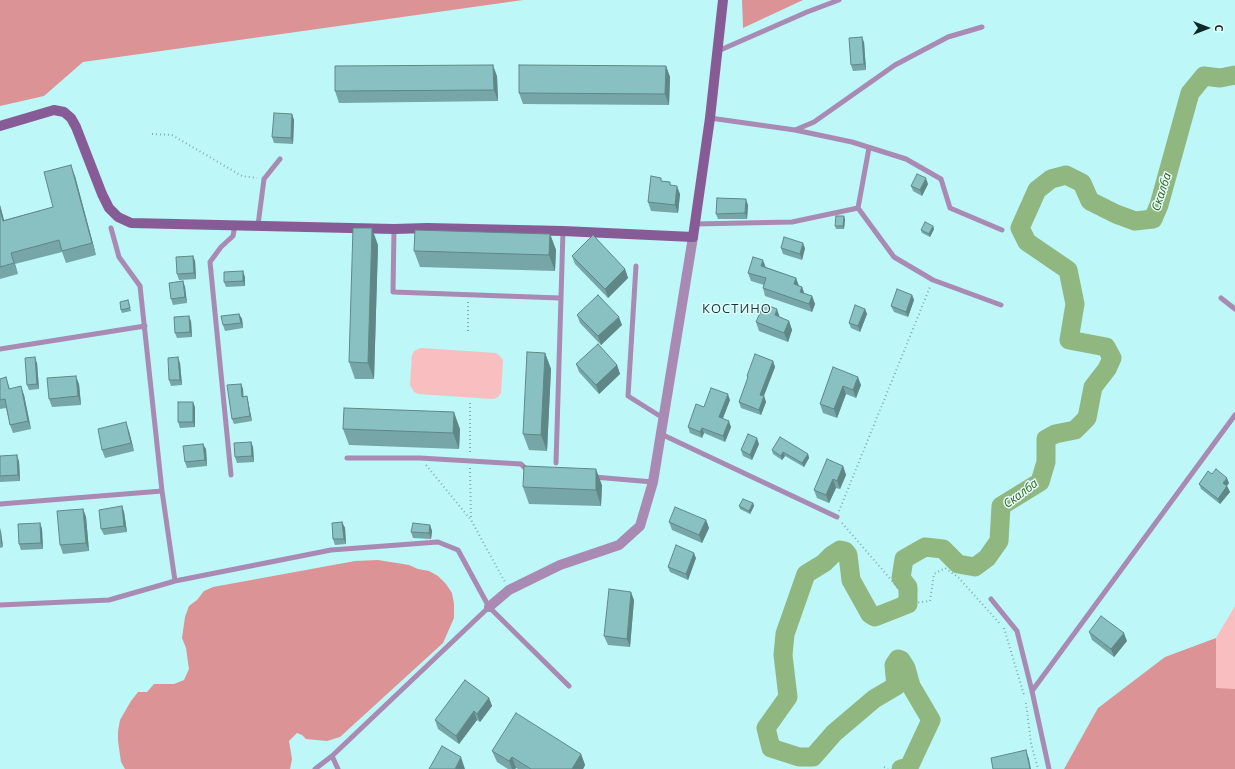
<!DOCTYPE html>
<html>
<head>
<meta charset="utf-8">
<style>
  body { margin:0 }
  #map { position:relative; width:1235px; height:769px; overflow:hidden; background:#bdf7f7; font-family:"Open Sans",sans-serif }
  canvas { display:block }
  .north { position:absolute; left:1187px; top:8px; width:40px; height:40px; -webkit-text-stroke:3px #e6fdfd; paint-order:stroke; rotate:90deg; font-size:11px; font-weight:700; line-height:16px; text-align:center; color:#112828 }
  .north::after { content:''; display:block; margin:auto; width:14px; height:18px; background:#112828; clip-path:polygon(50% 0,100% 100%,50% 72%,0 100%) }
</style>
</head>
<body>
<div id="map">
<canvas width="1235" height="769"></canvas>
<div class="north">С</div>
</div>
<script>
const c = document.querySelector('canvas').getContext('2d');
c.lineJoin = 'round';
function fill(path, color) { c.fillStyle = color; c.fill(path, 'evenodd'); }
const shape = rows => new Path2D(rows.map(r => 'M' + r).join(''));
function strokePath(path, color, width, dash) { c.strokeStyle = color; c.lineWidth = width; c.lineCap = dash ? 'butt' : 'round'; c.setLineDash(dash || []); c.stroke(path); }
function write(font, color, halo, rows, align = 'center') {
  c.font = font + ' "Open Sans",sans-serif'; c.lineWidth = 3; c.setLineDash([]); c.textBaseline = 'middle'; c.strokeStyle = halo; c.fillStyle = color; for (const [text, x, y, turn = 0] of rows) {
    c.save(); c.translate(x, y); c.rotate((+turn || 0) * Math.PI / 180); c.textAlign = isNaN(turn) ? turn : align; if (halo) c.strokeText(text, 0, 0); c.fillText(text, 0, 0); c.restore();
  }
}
const green = shape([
  [421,348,496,353,499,355,503,360,501,393,498,397,493,399,418,394,414,392,410,385,412,355,414,351],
  [1235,606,1235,689,1216,689,1216,638]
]);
const forest = shape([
  [0,0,523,0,83,62,44,96,0,106],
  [742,0,803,0,743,28],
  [378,560,409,565,418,569,429,571,438,576,446,584,452,593,454,604,454,618,443,643,340,737,327,741,306,739,302,735,297,733,289,741,292,759,290,769,125,769,121,762,118,741,118,731,120,720,131,701,138,692,147,692,154,684,174,684,184,680,189,669,186,648,182,638,185,617,189,606,197,600,204,591,213,587,355,561],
  [1216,638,1216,688,1235,689,1235,769,1064,769,1098,708,1165,657]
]);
const river = shape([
  [901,769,909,767,931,720,911,686,906,668,901,660,898,659,894,665,896,686,874,699,834,733,813,757,799,757,771,748,766,728,788,697,783,655,785,634,806,574,824,563,832,555,840,550,845,551,848,555,851,580,870,614,875,617,908,604,908,587,901,578,904,559,925,547,943,549,958,564,975,567,987,558,999,541,1001,506,1040,482,1046,462,1046,439,1055,434,1075,430,1087,418,1093,387,1107,369,1112,358,1106,347,1069,340,1075,304,1068,270,1027,242,1020,228,1037,190,1051,179,1066,175,1082,183,1090,201,1116,214,1135,221,1153,219,1159,205,1190,93,1204,76,1220,78,1235,75]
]);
const path = shape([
  [152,134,172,135,242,176,257,178],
  [468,302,468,333],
  [470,403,470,453],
  [426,465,471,520,505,582],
  [470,468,471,519],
  [839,511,930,287],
  [842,523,899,589,914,603,930,601,934,574,945,568,958,577,1001,625],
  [1004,628,1024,695],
  [1026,703,1031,743,1038,769],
  [884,767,888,769]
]);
const lane = shape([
  [718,51,807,12,839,0],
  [710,118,795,130,852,142,906,159,941,179,950,208,1002,230],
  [795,130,814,122,895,65,948,37,982,27],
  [858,208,869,148],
  [695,224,792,222,858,208,894,257,933,280,1001,305],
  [258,225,264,179,280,159],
  [111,228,119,257,140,286,162,491,175,581],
  [394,229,393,292,560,298],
  [636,266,628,396,663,418],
  [1221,298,1235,309],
  [0,349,145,326],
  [661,434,837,517],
  [347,458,420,458,521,464,528,471],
  [556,463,563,231],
  [231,475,210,262,221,247,233,236,235,225],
  [594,477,653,482],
  [0,504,162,491],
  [991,599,1017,631,1032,691,1049,769],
  [0,605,109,600,175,581,331,550,438,542,458,550,489,607,569,686],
  [1032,691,1235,415],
  [315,769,332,756],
  [338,769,332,756,489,607]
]);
const street = shape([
  [489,607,509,590,560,565,619,545,640,526,653,482,693,237]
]);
const secondary = shape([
  [0,126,54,110,64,112,71,118,76,127,102,194,109,208,118,217,131,223,394,229,427,228,563,231,693,237,710,118,723,0]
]);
const wall = shape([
  [864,42,866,70,853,71,851,65],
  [666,66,670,77,669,105,523,104,519,93],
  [497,76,498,101,339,103,335,91],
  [292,114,294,120,293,144,274,143,272,137],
  [75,176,96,255,66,263,62,252,15,264,18,274,0,279,0,205,4,220,53,207],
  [662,181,671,185,680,194,678,213,651,211,648,202],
  [928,184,922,196,913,191,911,186],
  [748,205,747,219,718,219,716,214],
  [845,219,844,229,836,229,835,226],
  [933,226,934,229,930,237,922,233,921,230],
  [550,234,556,250,555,271,420,267,414,251],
  [378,245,374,379,355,379,349,362],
  [781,248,805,248,802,260,783,254],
  [193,256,195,261,196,279,179,280,177,274],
  [572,256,625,269,628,278,608,298,575,264],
  [766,267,796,278,798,286,802,287,804,294,812,296,815,304,812,312,765,296,763,288,764,285,751,281,748,273],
  [245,277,245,286,226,287,224,282],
  [183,281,185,287,187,303,173,305,171,299],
  [912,295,914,300,908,317,894,312,891,306],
  [129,303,131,311,122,313,121,310],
  [865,309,867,314,860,332,851,328,849,323],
  [239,314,242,319,243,328,225,331,223,325],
  [577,315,622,325,601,345,580,323],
  [191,321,192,337,177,338,175,333],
  [789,321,792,330,788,342,759,331,756,322],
  [545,353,551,369,547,451,529,450,523,434],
  [773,361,775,367,764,396,766,402,761,415,741,408,739,402,748,379,747,376],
  [37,363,39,389,29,390,27,385],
  [180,363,182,385,171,386,169,380],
  [576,364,617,365,620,374,599,394,579,372],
  [833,367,861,385,856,398,846,394,837,418,823,413,820,404],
  [6,377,10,389,24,395,31,429,13,433,10,425,6,408,0,409,0,379],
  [79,384,81,405,52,407,49,399],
  [241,384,243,389,243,396,247,396,252,421,234,424,232,419],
  [730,400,723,418,731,427,725,442,704,433,702,438,690,433,688,427,704,407],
  [195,407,195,427,180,428,178,422],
  [343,429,460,429,459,449,349,445],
  [129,431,134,451,105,458,102,450],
  [251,442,253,447,254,462,237,463,235,457],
  [759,444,752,460,743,456,741,450],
  [206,449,207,466,187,468,185,462],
  [772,450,808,454,809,458,804,467,785,456,782,460,773,454],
  [0,456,19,461,20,481,0,482],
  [843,466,846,475,840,489,836,488,829,503,817,498,814,490],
  [1212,474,1229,483,1227,486,1230,492,1220,504,1201,489,1199,484],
  [602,485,601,506,529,504,523,487],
  [753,503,754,506,750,514,740,509,739,506],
  [122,506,124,512,127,532,104,535,101,529],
  [83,509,86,517,89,551,63,554,60,545],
  [706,520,709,528,702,543,672,530,669,522],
  [342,522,345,528,346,544,335,545,333,539],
  [40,523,42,529,43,549,21,550,19,544],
  [430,525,432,531,431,539,413,538,411,532],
  [0,528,1,532,3,547,0,548],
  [696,558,688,580,670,572,668,567],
  [634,600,630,647,608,645,604,636],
  [1089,632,1127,641,1114,657,1092,640],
  [489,698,492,706,480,722,477,720,459,744,438,729,435,720],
  [492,751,581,754,585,765,583,769,518,769,516,768,515,769,508,769,497,762]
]);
const shadedWall = shape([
  [862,37,864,42,866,70,864,64],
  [493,65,497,76,498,101,494,90],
  [666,66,670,77,669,105,665,94],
  [292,114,294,120,293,144,291,138],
  [71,165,75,176,96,255,92,243],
  [926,178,928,184,922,196,920,190],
  [677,186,680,194,678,213,675,205],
  [746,199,748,205,747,219,745,213],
  [0,205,7,232,3,221,0,209],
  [844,216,845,219,844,229,843,226],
  [933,226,934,229,930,237,929,234],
  [372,228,378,245,374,379,368,363],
  [550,234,556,250,555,271,549,255],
  [803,243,805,248,802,260,800,254],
  [11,253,15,264,18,274,14,263],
  [193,256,195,261,196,279,194,273],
  [763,260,766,268,761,266],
  [625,269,628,278,608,298,605,289],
  [243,271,245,277,245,286,243,281],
  [796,278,799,286,796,292,794,284],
  [183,281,185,287,187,303,185,297],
  [802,287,805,295,800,292],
  [912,295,914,300,908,317,906,312],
  [812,296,815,304,812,312,809,304],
  [777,309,780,318,775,315],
  [865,309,867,314,860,332,858,326],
  [239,314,242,319,243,328,241,323],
  [189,316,191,321,192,337,190,332],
  [619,317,622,325,601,345,598,336],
  [789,321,792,330,788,342,784,333],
  [545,353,551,369,547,451,541,435],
  [35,357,37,363,39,389,37,384],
  [178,357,180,363,182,385,180,380],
  [773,361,775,367,762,400,760,395],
  [617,365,620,374,599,394,596,385],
  [76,376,79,384,81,405,78,396],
  [858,377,861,385,856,398,853,390],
  [241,384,243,389,244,402,242,397],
  [21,386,24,395,31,429,28,421],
  [843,386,846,394,837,418,834,409],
  [728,394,730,400,721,423,719,417],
  [247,396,252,421,250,416],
  [764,396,766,402,761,415,759,410],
  [193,402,195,407,195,427,193,422],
  [454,412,460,429,459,449,453,433],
  [729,421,731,427,725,442,723,436],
  [126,422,129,431,134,451,131,443],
  [702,428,704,433,702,438,700,432],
  [757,438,759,444,752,460,750,455],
  [251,442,253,447,254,462,252,456],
  [203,444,206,449,207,466,205,460],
  [783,452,785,456,782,460,781,456],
  [808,454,809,458,804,467,802,463],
  [17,455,19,461,20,481,18,475],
  [843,466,846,475,840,489,837,481],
  [596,469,602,485,601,506,596,490],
  [1227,478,1229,483,1225,488,1223,483],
  [833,479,836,488,829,503,826,495],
  [1227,486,1230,492,1220,504,1218,499],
  [753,503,754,506,750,514,749,511],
  [122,506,124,512,127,532,124,526],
  [83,509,86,517,89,551,86,543],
  [706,520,709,528,702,543,699,535],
  [342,522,345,528,346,544,344,539],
  [40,523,42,529,43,549,41,543],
  [430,525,432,531,431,539,429,533],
  [0,528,1,532,3,547,1,542],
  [694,553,696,558,688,580,686,574],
  [631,592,634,600,630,647,627,639],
  [1124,633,1127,641,1114,657,1111,649],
  [489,698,492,706,480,722,477,714],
  [474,711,477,720,459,744,456,736],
  [1026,750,1029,759,1031,769,1030,769],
  [581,754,585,765,583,769,572,769],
  [461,757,465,769,455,769],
  [512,757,516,768,515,769,512,769,509,761]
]);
const building = shape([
  [862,37,864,64,851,65,849,38,862,37],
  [493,65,494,90,335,91,335,66,493,65],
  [519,65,666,66,665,94,519,93,519,65],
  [274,113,292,114,291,138,272,137,274,113],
  [71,165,92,243,62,251,59,240,11,253,14,263,0,267,0,209,3,221,53,207,44,172,71,165],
  [917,174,926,178,920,190,911,186,917,174],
  [651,176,661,178,661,181,670,182,670,185,677,186,675,205,648,202,651,176],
  [717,198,746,199,745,213,716,214,717,198],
  [836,216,844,216,843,226,835,226,836,216],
  [925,222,933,226,929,234,921,230,925,222],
  [353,228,372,228,368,363,349,362,353,228],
  [415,230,550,234,549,255,414,251,415,230],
  [593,235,625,269,605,289,572,256,593,235],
  [784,237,803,243,800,254,781,248,784,237],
  [193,256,194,273,177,274,176,257,193,256],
  [753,257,763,260,761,266,796,278,794,284,802,287,800,292,812,296,809,304,763,288,766,278,748,273,753,257],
  [243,271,243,281,224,282,224,272,243,271],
  [183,281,185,297,171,299,169,283,183,281],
  [897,289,912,295,906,312,891,306,897,289],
  [598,295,619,317,598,336,577,315,598,295],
  [128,300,130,308,121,310,120,302,128,300],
  [764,304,777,309,775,315,789,321,784,333,756,322,764,304],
  [855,305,865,309,858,326,849,323,855,305],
  [239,314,241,323,223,325,221,316,239,314],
  [189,316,190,332,175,333,174,317,189,316],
  [598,344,617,365,596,385,576,364,598,344],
  [527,352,545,353,541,435,523,434,527,352],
  [755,354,773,361,760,395,764,396,759,410,739,402,748,377,747,376,755,354],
  [35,357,37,384,27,385,25,358,35,357],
  [178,357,180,380,169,380,168,358,178,357],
  [833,367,858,377,853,390,843,386,834,409,820,404,833,367],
  [76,376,78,396,49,399,47,378,76,376],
  [6,377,9,389,21,386,28,421,10,425,5,399,0,400,0,379,6,377],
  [241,384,242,397,247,396,250,416,232,419,227,385,241,384],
  [711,388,728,394,719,417,729,421,723,436,702,428,700,432,688,427,696,404,704,407,711,388],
  [178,402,193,402,193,422,178,422,178,402],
  [344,408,454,412,453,433,343,429,344,408],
  [126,422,131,443,102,450,98,429,126,422],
  [748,434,757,438,750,455,741,450,748,434],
  [780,437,808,454,802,463,783,452,781,456,772,450,780,437],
  [251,442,252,456,235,457,234,443,251,442],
  [203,444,205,460,185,462,183,446,203,444],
  [17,455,18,475,0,476,0,456,17,455],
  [827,459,843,466,837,481,833,479,826,495,814,490,827,459],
  [524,466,596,469,596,490,523,487,524,466],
  [1216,469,1227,478,1223,483,1227,486,1218,499,1199,484,1208,471,1212,474,1216,469],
  [743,499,753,503,749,511,739,506,743,499],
  [122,506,124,526,101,529,99,510,122,506],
  [675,507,706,520,699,535,669,522,675,507],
  [83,509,86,543,60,545,57,511,83,509],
  [342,522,344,539,333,539,332,523,342,522],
  [40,523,41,543,19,544,18,524,40,523],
  [413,523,430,525,429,533,411,532,413,523],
  [676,545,694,553,686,574,668,567,676,545],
  [609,589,631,592,627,639,604,636,609,589],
  [1101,616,1124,633,1111,649,1089,632,1101,616],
  [465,680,489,698,477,714,474,711,456,736,435,720,465,680],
  [516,713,581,754,572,769,531,769,512,757,509,761,492,751,516,713],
  [442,746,461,757,455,769,429,769,442,746],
  [1026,750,1030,769,993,769,991,758,1026,750]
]);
const waterNames = [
  ["Скалба",1162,192,-72],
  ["Скалба",1021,494,-37]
];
const quarterNames = [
  ["КОСТИНО",737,309]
];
fill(green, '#f9bebf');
fill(forest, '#dc9396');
strokePath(river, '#8fb77f', 19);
strokePath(path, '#81afaf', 2, [1, 3]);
strokePath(lane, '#a88ab2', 5);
strokePath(street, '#a88ab2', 10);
strokePath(secondary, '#875b96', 10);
fill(wall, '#76a6a7');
fill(shadedWall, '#608788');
fill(building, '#89c1c2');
strokePath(building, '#608788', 1);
write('italic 12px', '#326418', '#e6fdfd', waterNames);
c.letterSpacing = '1px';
write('13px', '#103b3c', '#e6fdfd', quarterNames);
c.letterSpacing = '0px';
</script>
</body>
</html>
